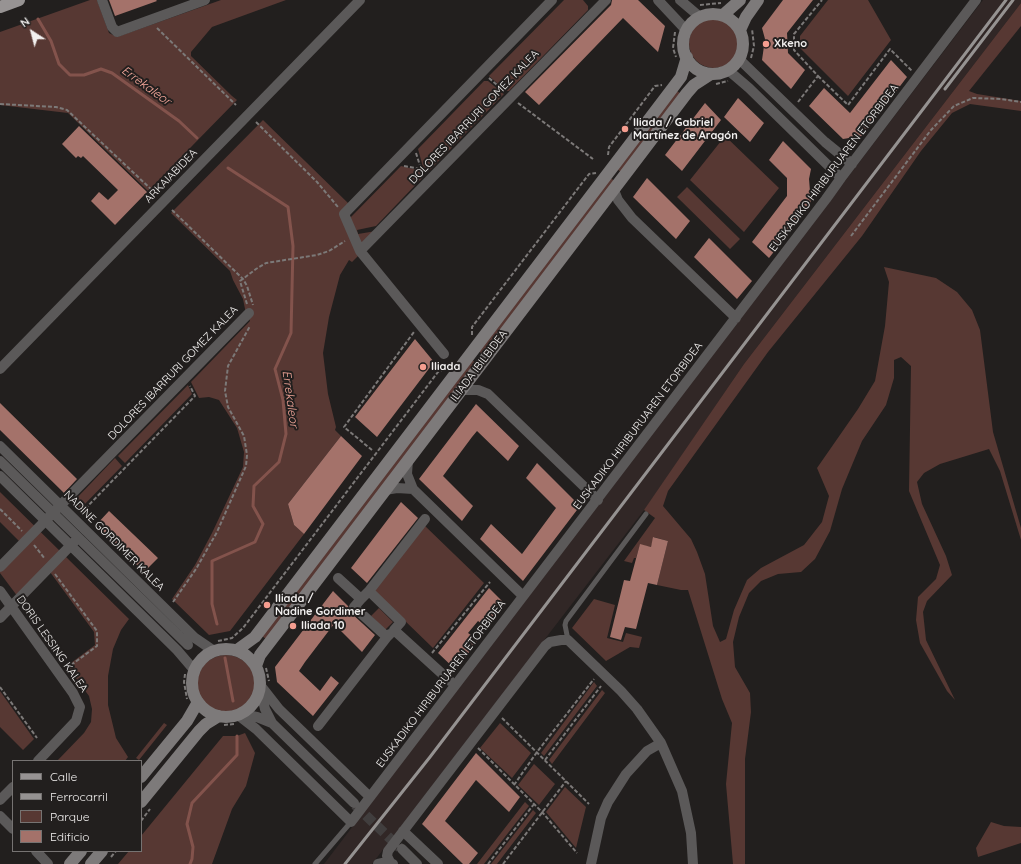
<!DOCTYPE html>
<html>
<head>
<meta charset="utf-8">
<style>
  body { margin:0 }
  #map { position:relative; width:1021px; height:864px; overflow:hidden; background:#221f1e; font-family:Quicksand,sans-serif }
  canvas { display:block }
  .legend { position:absolute; left:12px; top:760px; width:130px; height:92px; box-sizing:border-box; background:#221f1e; border:1px solid #767372; margin:0; padding:5px 7px; list-style:none; font-size:12px; color:#f3f1f0 }
  .legend li { display:flex; align-items:center; gap:8px; height:20px }
  .legend b { width:20px; border:1px solid #767372 }
  .north { position:absolute; left:12px; top:12px; width:40px; height:40px; -webkit-text-stroke:3px #221f1e; paint-order:stroke; rotate:324deg; font-size:11px; font-weight:700; line-height:16px; text-align:center; color:#f3f1f0 }
  .north::after { content:''; display:block; margin:auto; width:14px; height:18px; background:#f3f1f0; clip-path:polygon(50% 0,100% 100%,50% 72%,0 100%) }
</style>
</head>
<body>
<div id="map">
<canvas width="1021" height="864"></canvas>
<ul class="legend">
<li><b style="height:5px;background:#979393"></b>Calle</li>
<li><b style="height:5px;background:#959291"></b>Ferrocarril</li>
<li><b style="height:11px;background:#573833"></b>Parque</li>
<li><b style="height:11px;background:#a4726a"></b>Edificio</li>
</ul>
<div class="north">N</div>
</div>
<script>
const c = document.querySelector('canvas').getContext('2d');
c.lineJoin = 'round';
function fill(path, color) { c.fillStyle = color; c.fill(path, 'evenodd'); }
const shape = rows => new Path2D(rows.map(r => 'M' + r).join(''));
function strokePath(path, color, width, dash) { c.strokeStyle = color; c.lineWidth = width; c.lineCap = dash ? 'butt' : 'round'; c.setLineDash(dash || []); c.stroke(path); }
function write(font, color, halo, rows, align = 'center') {
  c.font = font + ' Quicksand,sans-serif'; c.lineWidth = 4; c.setLineDash([]); c.textBaseline = 'middle'; c.strokeStyle = halo; c.fillStyle = color; for (const [text, x, y, turn = 0] of rows) {
    c.save(); c.translate(x, y); c.rotate((+turn || 0) * Math.PI / 180); c.textAlign = isNaN(turn) ? turn : align; if (halo) c.strokeText(text, 0, 0); c.fillText(text, 0, 0); c.restore();
  }
}
const built = shape([
  [983,0,1021,0,1021,3,744,364,648,505,372,864,324,864]
]);
const green = shape([
  [90,0,97,0,109,33,117,37,221,0,286,0,212,27,191,52,191,56,232,96,237,100,148,191,68,113,0,105,0,32],
  [564,0,583,0,588,6,588,10,509,91,506,91,489,76],
  [828,0,868,0,891,40,848,96,800,48,800,36],
  [1021,3,1021,26,969,91,977,94,1021,101,1021,111,970,104,952,113,921,151,862,236,768,352,668,491,663,506,691,539,697,552,705,574,713,626,720,642,726,639,734,610,747,580,761,568,804,545,822,522,829,496,817,468,858,409,875,381,885,326,889,282,884,267,936,278,957,292,972,310,980,330,993,432,1021,528,1021,540,1000,471,989,449,940,464,924,473,917,482,922,504,946,556,952,575,927,601,923,612,926,640,955,700,947,691,920,643,916,620,918,597,936,579,940,565,909,491,911,366,901,357,894,360,894,378,886,405,862,441,842,489,830,531,815,559,801,572,778,574,761,581,749,593,739,617,733,642,735,667,750,693,751,712,745,759,745,864,733,864,726,784,732,723,722,699,688,590,681,590,657,585,668,541,654,537,651,547,640,545,636,558,634,558,632,563,624,561,655,518,644,510,744,364],
  '689 43a25 25 0 1 1 50 0a25 25 0 1 1-50 0Z',
  [484,81,488,81,504,94,428,172,426,171,423,167,418,149],
  [677,91,681,94,621,172,617,169],
  [263,120,348,203,350,218,401,166,418,170,424,176,376,226,357,230,358,234,376,231,359,255,352,262,349,260,340,275,329,317,323,353,328,394,336,427,335,430,341,436,288,504,294,525,304,534,230,631,209,635,172,599,195,565,212,533,243,467,244,452,237,428,219,400,209,397,199,398,191,382,250,321,245,309,243,299,233,280,230,271,171,213],
  [725,136,779,188,744,232,690,180],
  [610,178,615,181,483,354,478,351],
  [687,187,740,239,730,249,677,197],
  [472,360,476,363,266,639,262,636],
  [188,385,192,394,125,463,118,456],
  [115,458,122,466,80,509,73,502],
  [0,492,129,619,121,630,113,649,108,676,108,705,116,738,128,757,125,761,57,761,84,733,91,722,92,709,89,696,67,666,95,645,94,632,50,572,21,601,0,573,0,562,20,542,0,522],
  [424,525,484,583,433,648,373,590],
  [594,599,615,605,607,638,623,642,626,633,642,637,639,648,630,647,606,661,572,628],
  [379,608,393,622,385,630,371,616],
  '197 684a29 29 0 1 1 58 0a29 29 0 1 1-58 0Z',
  [594,682,597,686,544,756,541,753],
  [602,690,605,693,552,764,549,760],
  [0,691,34,739,23,750,0,727],
  [164,723,167,725,139,760,136,758],
  [500,723,531,753,512,778,480,748],
  [245,733,255,753,246,786,232,809,212,864,118,864,129,851,141,851,141,836,223,736,237,736],
  [534,764,555,784,539,805,518,785],
  [565,787,586,807,576,848,546,812],
  [525,802,529,806,484,864,477,864],
  [533,810,536,813,497,864,491,864],
  [991,822,1004,826,1021,827,1021,843,978,857,976,848]
]);
const stream = shape([
  [38,19,51,41,59,64,70,75,84,75,101,69,112,73,179,121,197,138],
  [217,624,212,604,212,561,255,542,263,524,253,506,254,486,279,462,286,434,283,400,275,369,291,333,293,246,288,207,228,168],
  [225,658,233,701],
  [190,864,192,859,193,847,187,824,192,803,237,755,237,736]
]);
const building = shape([
  [109,0,156,0,157,1,115,16],
  [612,0,638,0,665,26,658,52,623,18,539,105,525,92,611,5],
  [783,0,813,0,787,33,788,53,805,70,791,89,762,60,765,39,762,28],
  [891,60,907,77,862,136,843,139,809,106,824,88,850,113],
  [738,98,764,123,750,142,724,117],
  [705,103,721,120,682,171,665,155],
  [79,126,147,192,115,225,91,201,99,192,108,200,118,190,83,156,81,158,78,156,76,158,62,144],
  [783,141,811,169,809,179,811,204,769,258,752,242,787,196,787,178,769,160],
  [647,178,690,221,676,239,633,197],
  [709,238,752,281,737,299,694,257],
  [415,339,434,362,377,437,355,417],
  [0,403,77,479,64,493,0,430],
  [476,404,519,446,508,461,477,431,472,437,443,476,473,506,462,521,419,479],
  [341,436,362,456,304,534,294,525,288,504],
  [537,463,580,506,523,581,480,539,491,524,522,554,556,508,526,478],
  [401,502,418,518,367,583,351,568],
  [109,511,158,558,144,572,96,525],
  [653,537,668,541,657,585,648,583,636,629,625,627,621,640,610,637,624,580,630,581,640,544,651,547],
  [489,588,505,604,487,628,478,621,468,633,478,640,456,670,438,653],
  [333,591,348,606,350,612,375,635,362,652,334,624,305,662,299,671,320,691,331,676,339,683,313,716,277,682,275,667],
  [476,753,520,797,509,812,476,780,445,821,478,853,469,864,463,864,422,824]
]);
const streetTunnel = shape([
  [355,805,400,848]
]);
const path = shape([
  [700,5,721,3],
  [157,28,236,105],
  [675,32,673,48,676,57],
  [751,58,754,46,752,29],
  [818,76,848,105,890,49,912,71],
  [489,78,504,91],
  [716,84,728,81],
  [798,102,818,76,794,50,794,34,822,0],
  [518,103,593,159],
  [0,104,56,107,67,110,153,191],
  [256,122,317,182,338,207],
  [416,153,421,169],
  [608,155,609,147,655,86,662,85],
  [404,166,421,169,424,173],
  [172,210,243,279,247,286,253,305],
  [851,236,931,130,954,106,973,98,1001,99,1021,102],
  [247,304,240,281,256,269,266,263,317,255,329,251,345,241],
  [472,335,472,327,589,174,596,173],
  [372,450,344,427,414,332],
  [0,509,22,531],
  [81,513,195,396,190,386],
  [34,545,45,559],
  [55,574,97,631,97,646,67,668],
  [173,602,196,569,217,532,246,466,247,455,244,436,228,407,225,391,228,366,250,326],
  [218,641,232,638,243,628,438,372,446,369],
  [432,653,490,582],
  [266,668,269,681],
  [185,674,184,682,187,699],
  [0,687,37,738],
  [502,718,589,804],
  [224,725,234,724],
  [478,748,542,812,577,853],
  [545,760,601,686],
  [514,785,537,752,594,679],
  [141,821,150,809],
  [111,857,116,851],
  [488,864,534,804],
  [503,864,566,781]
]);
const lane = shape([
  [568,640,565,625,566,621,646,514],
  [315,864,351,822]
]);
const street = shape([
  [102,0,112,27,117,32,205,0],
  [658,0,686,30],
  [680,0,700,17],
  [739,59,825,142,852,164],
  [728,70,749,88,841,178],
  [614,190,618,200,632,218,736,318],
  [360,251,606,0],
  [444,354,360,251,344,214,552,0],
  [0,369,360,0],
  [461,390,478,390,488,394,598,500],
  [0,446,195,638,214,651],
  [408,460,407,474,413,489,523,596],
  [0,461,188,645],
  [0,476,177,650,195,671],
  [385,490,397,488,413,489],
  [0,567,249,313],
  [338,578,361,599,369,591,401,622,394,630,450,681],
  [0,591,73,693,80,707,76,721,38,761],
  [369,591,425,519],
  [361,599,354,607,387,637,390,634],
  [0,618,74,542],
  [261,686,279,709,370,797],
  [260,689,265,709,272,723,354,803],
  [241,714,257,717,272,723],
  [238,715,256,729,351,822,826,199,841,178,976,0],
  [318,726,387,637],
  [0,800,13,787],
  [0,816,13,829],
  [403,831,438,864],
  [402,849,417,864],
  [36,851,48,864],
  [390,862,387,856,388,851,545,646,550,642,561,640,568,640,621,691,637,709,661,743,682,791,691,833,693,864],
  [378,864,387,862,393,864],
  [591,864,601,818,608,802,626,774,647,751,661,743]
]);
const secondary = shape([
  '683 44a30 30 0 1 1 60 0a30 30 0 1 1-60 0Z',
  [723,15,740,0],
  [740,30,746,17,758,0],
  '192 683a34 34 0 1 1 68 0a34 34 0 1 1-68 0Z',
  [237,650,255,637,647,122,681,77,687,57],
  [256,666,260,655,286,621,687,93,694,85,711,74],
  [141,777,187,721,198,702],
  [141,802,199,731,206,724,219,716],
  [70,864,81,851],
  [91,864,102,851]
]);
const primary = shape([
  [0,7,19,0]
]);
const rail = shape([
  [945,89,1013,0],
  [345,864,430,757,1006,0]
]);
const markers = [
  [766,44,4,"#f59d8f"],
  [625,129,4,"#f59d8f"],
  [423,367,4,"#f59d8f"],
  [267,605,4,"#f59d8f"],
  [293,626,4,"#f59d8f"]
];
const poiNames = [
  ["Xkeno",774,44],
  ["Iliada / Gabriel",633,123],
  ["Martínez de Aragón",633,136],
  ["Iliada",431,367],
  ["Iliada /",275,599],
  ["Nadine Gordimer",275,612],
  ["Iliada 10",301,626]
];
const streetNames = [
  ["DOLORES IBARRURI GOMEZ KALEA",474,117,-46],
  ["EUSKADIKO HIRIBURUAREN ETORBIDEA",834,168,-53],
  ["ARKAIABIDEA",171,176,-46],
  ["ILIADA IBILBIDEA",479,366,-53],
  ["DOLORES IBARRURI GOMEZ KALEA",173,373,-46],
  ["EUSKADIKO HIRIBURUAREN ETORBIDEA",638,426,-53],
  ["NADINE GORDIMER KALEA",114,541,45],
  ["DORIS LESSING KALEA",52,644,55],
  ["EUSKADIKO HIRIBURUAREN ETORBIDEA",441,684,-53]
];
const waterNames = [
  ["Errekaleor",146,86,36],
  ["Errekaleor",290,399,82]
];
fill(built, '#312726');
fill(green, '#573833');
strokePath(stream, '#83534c', 3);
fill(building, '#a4726a');
strokePath(streetTunnel, '#413e3e', 10, [10, 5]);
strokePath(path, '#7c7978', 2, [4, 2]);
strokePath(lane, '#5b5959', 5);
strokePath(street, '#5b5959', 10);
strokePath(secondary, '#7d7a7a', 12);
strokePath(primary, '#979393', 12);
strokePath(rail, '#959291', 3);
for (const [x, y, r, color] of markers) { const dot = new Path2D(); dot.arc(x, y, r, 0, 2 * Math.PI); c.fillStyle = color; c.fill(dot); strokePath(dot, '#221f1e', 1.5); }
write('bold 11px', '#f3f1f0', '#221f1e', poiNames, 'left');
write('11px', '#f3f1f0', '#221f1e', streetNames);
write('italic 12px', '#f6a89b', '#221f1e', waterNames);
</script>
</body>
</html>
